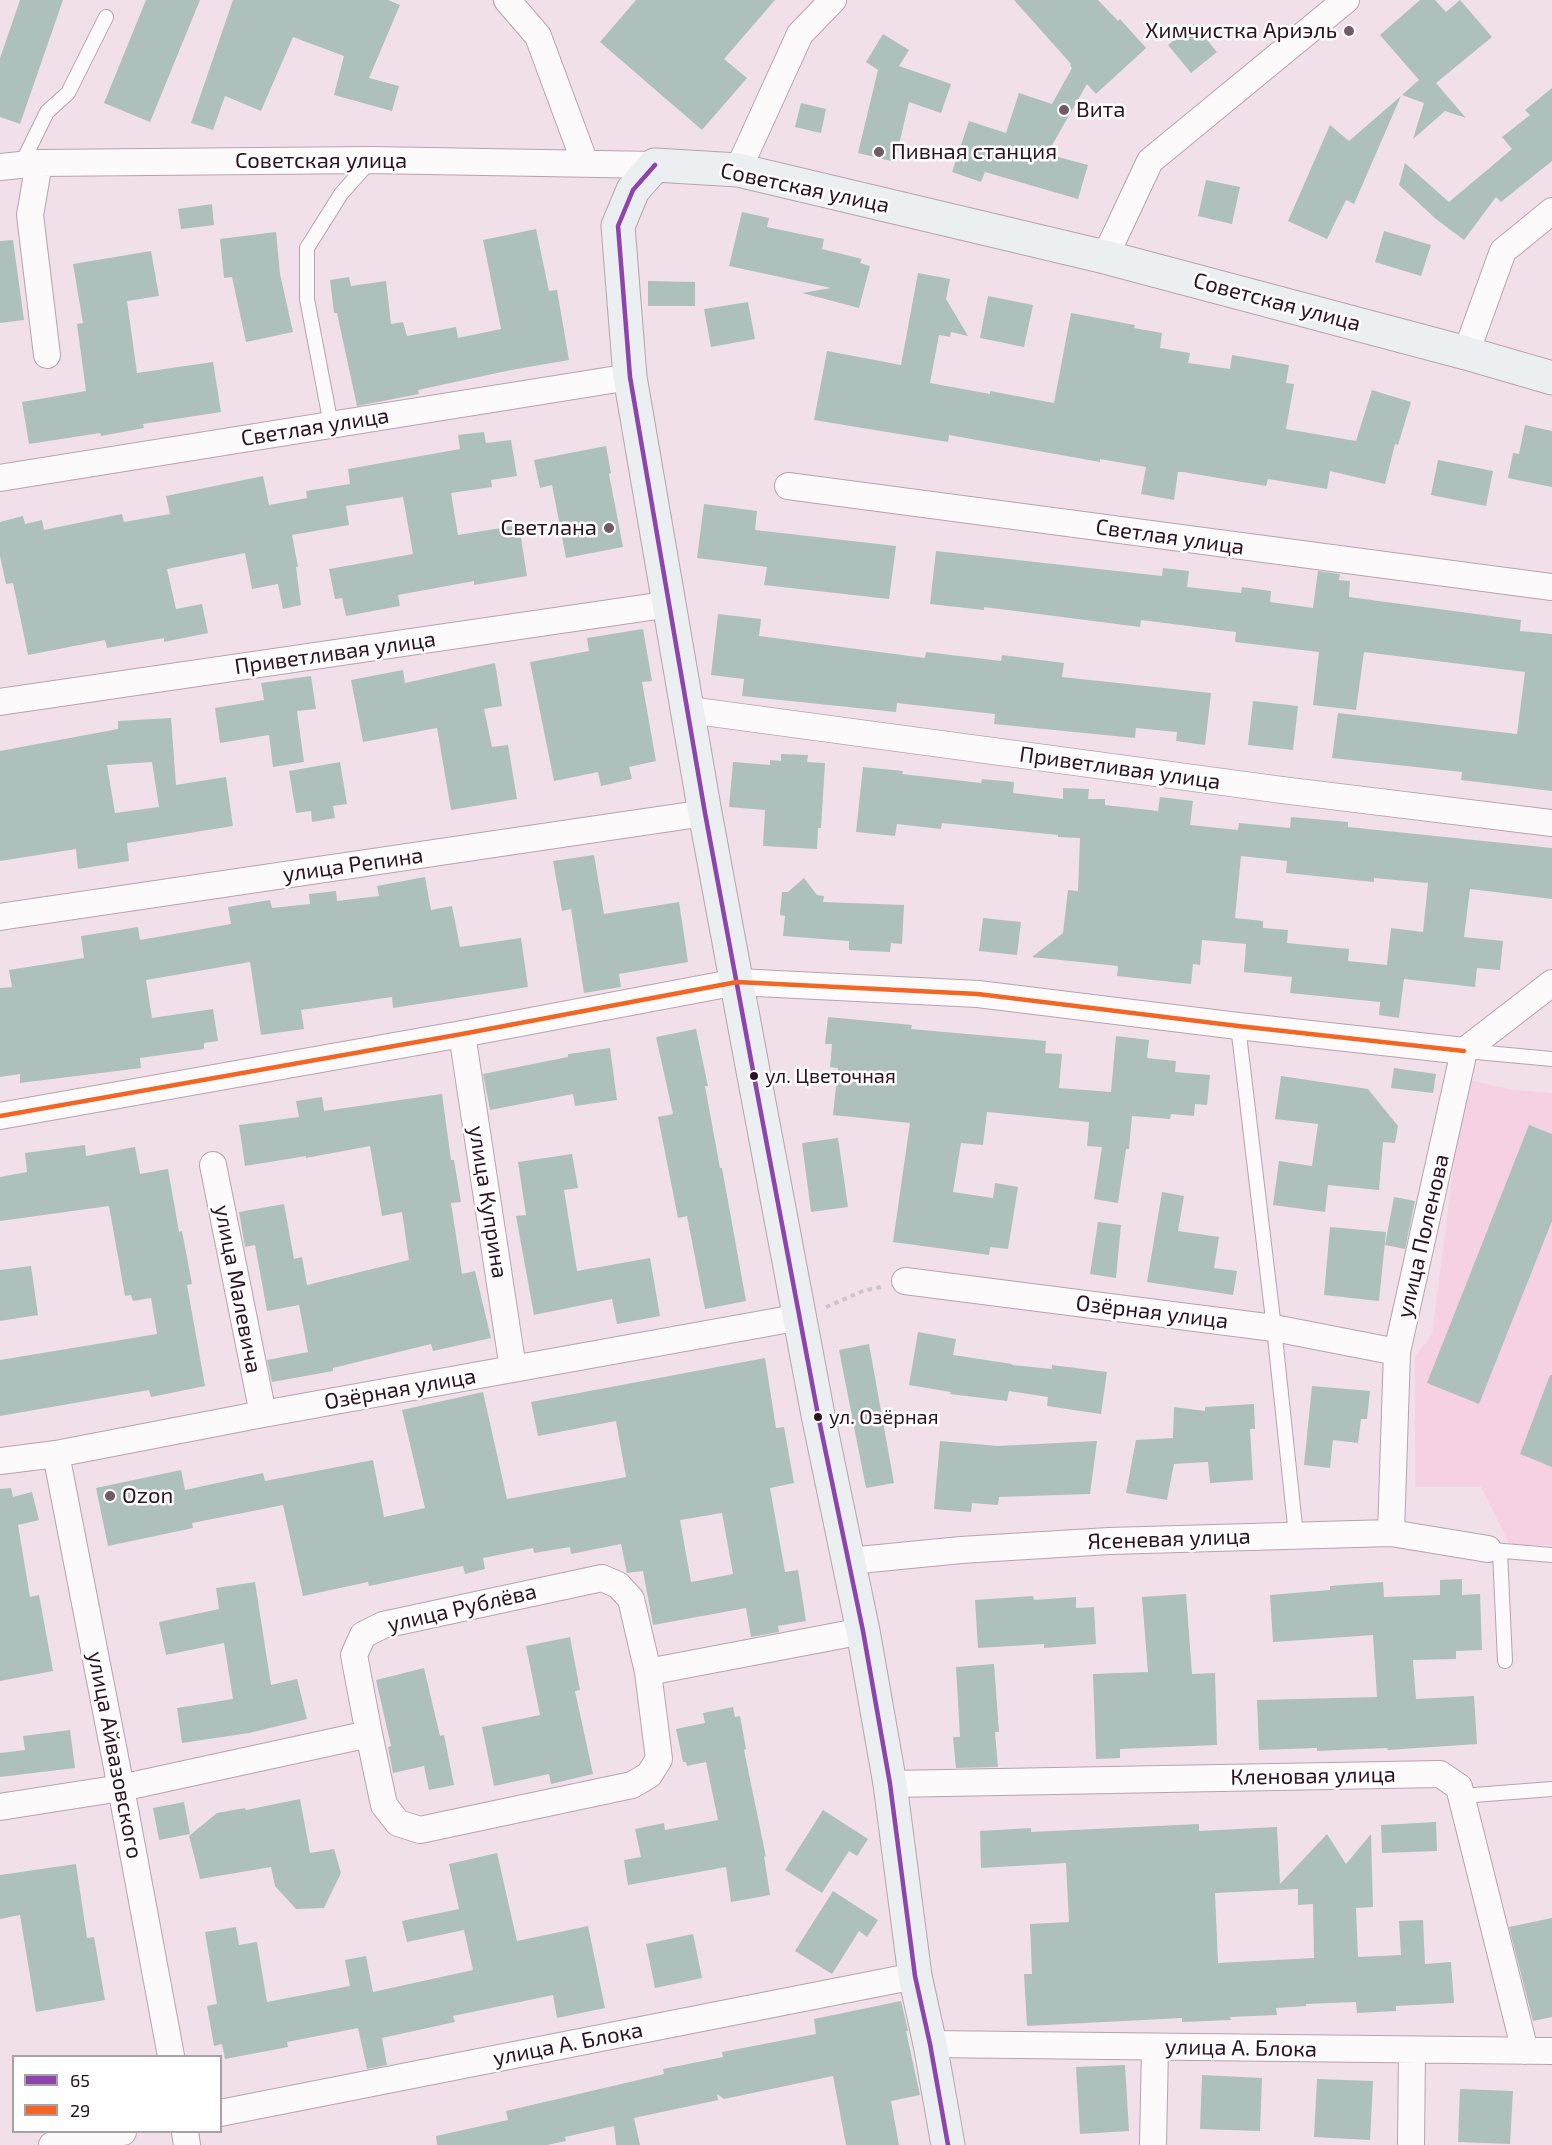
<!DOCTYPE html>
<html>
<head>
<meta charset="utf-8">
<style>
  body { margin:0 }
  #map { position:relative; width:1552px; height:2145px; overflow:hidden; background:#f1e0e9; font-family:"Exo 2",sans-serif }
  canvas { display:block }
  .legend { position:absolute; left:12px; top:2055px; width:210px; height:78px; box-sizing:border-box; background:#fff; border:2px solid #aba0a7; margin:0; padding:8px 10px; list-style:none; font-size:18px; color:#2e1122 }
  .legend li { display:flex; align-items:center; gap:12px; height:30px }
  .legend b { width:30px; border:2px solid #aba0a7 }
</style>
</head>
<body>
<div id="map">
<canvas width="1552" height="2145"></canvas>
<ul class="legend">
<li><b style="height:8px;background:#8e44ad"></b>65</li>
<li><b style="height:8px;background:#f26522"></b>29</li>
</ul>
</div>
<script>
const c = document.querySelector('canvas').getContext('2d');
c.lineJoin = 'round';
function fill(path, color) { c.fillStyle = color; c.fill(path, 'evenodd'); }
const shape = rows => new Path2D(rows.map(r => 'M' + r).join(''));
function strokePath(path, color, width, dash) { c.strokeStyle = color; c.lineWidth = width; c.lineCap = dash ? 'butt' : 'round'; c.setLineDash(dash || []); c.stroke(path); }
function write(font, color, halo, rows, align = 'center') {
  c.font = font + ' "Exo 2",sans-serif'; c.lineWidth = 5; c.setLineDash([]); c.textBaseline = 'middle'; c.strokeStyle = halo; c.fillStyle = color; for (const [text, x, y, turn = 0] of rows) {
    c.save(); c.translate(x, y); c.rotate((+turn || 0) * Math.PI / 180); c.textAlign = isNaN(turn) ? turn : align; if (halo) c.strokeText(text, 0, 0); c.fillText(text, 0, 0); c.restore();
  }
}
const built = shape([
  [1465,1079,1513,1090,1552,1093,1552,1545,1510,1545,1481,1487,1415,1487,1415,1357,1432,1334]
]);
const building = shape([
  [20,0,63,0,20,124,0,117,0,58],
  [146,0,200,0,150,122,104,103],
  [233,0,388,0,400,5,369,78,399,86,392,111,334,95,344,56,293,37,261,111,225,96,213,130,191,123],
  [636,0,775,0,724,59,747,78,702,130,600,42],
  [1014,0,1098,0,1118,21,1120,19,1146,48,1096,94,1087,84,1047,154,1088,165,1078,199,985,172,981,182,952,172,969,121,1006,133,1019,93,1052,104,1072,68,1070,65,1071,64],
  [1420,0,1435,0,1446,12,1460,0,1492,37,1436,83,1466,118,1445,111,1413,139,1424,103,1402,95,1419,80,1380,35],
  [1194,24,1217,52,1191,73,1168,45],
  [883,34,909,50,899,66,951,84,941,113,909,102,895,162,858,153,878,70,866,62],
  [1552,88,1552,161,1501,202,1496,197,1464,240,1436,219,1399,185,1405,163,1449,202,1512,149,1502,137,1530,115,1525,110],
  [1401,96,1354,204,1346,200,1327,239,1288,221,1330,125,1349,141],
  [801,103,826,109,821,133,795,127],
  [1206,180,1240,187,1232,224,1198,216],
  [212,204,214,225,181,229,178,209],
  [742,212,769,218,767,227,824,239,822,249,862,259,860,263,870,266,859,308,802,293,831,288,729,266],
  [536,229,549,291,557,290,569,360,511,370,418,390,419,394,357,406,337,313,334,313,330,280,349,277,351,286,386,281,391,324,403,322,407,336,456,327,458,338,501,329,483,240],
  [1384,231,1431,245,1421,276,1375,262],
  [276,232,280,274,293,332,246,342,232,277,224,278,220,239],
  [13,240,24,320,0,323,0,241],
  [151,251,159,296,127,301,137,373,213,362,221,412,143,424,144,428,101,436,100,433,29,444,22,402,86,391,77,324,83,323,73,264],
  [918,273,950,279,946,299,968,336,951,332,950,337,939,335,930,383,990,394,990,391,1054,403,1071,313,1135,325,1134,328,1162,333,1160,348,1190,353,1188,363,1230,369,1232,355,1289,365,1286,383,1294,384,1286,429,1356,441,1372,390,1411,402,1398,445,1395,444,1385,484,1330,471,1327,489,1268,479,1266,486,1183,472,1178,472,1174,500,1141,494,1146,467,1100,459,1100,462,949,435,948,442,814,420,827,351,901,365],
  [648,281,695,282,695,306,648,306],
  [988,296,1033,305,1024,347,980,338],
  [748,302,755,339,711,347,704,309],
  [1525,425,1552,431,1552,487,1508,478,1513,453,1519,454],
  [484,432,486,443,511,440,517,476,491,480,492,487,451,493,458,535,519,525,527,576,474,585,474,581,398,595,400,606,346,616,342,598,335,599,329,569,413,554,403,497,346,506,349,525,292,535,298,567,296,567,301,605,283,609,278,584,252,589,245,553,167,569,176,609,202,604,208,633,164,642,164,638,107,648,105,640,28,655,13,583,6,584,0,556,0,522,23,516,25,524,42,520,44,530,122,514,124,522,170,514,166,496,263,476,269,505,307,498,306,491,350,484,348,469,460,449,458,435],
  [606,446,611,473,609,474,623,547,566,558,552,485,540,488,534,460],
  [1438,460,1493,471,1486,506,1431,495],
  [704,504,757,511,755,530,896,546,889,599,764,585,767,567,697,558],
  [936,551,1162,576,1163,568,1189,571,1187,587,1241,593,1242,587,1271,591,1270,602,1313,608,1318,571,1340,574,1339,580,1350,581,1349,597,1521,620,1520,631,1552,634,1552,791,1461,780,1462,772,1332,758,1338,713,1517,734,1525,672,1364,652,1356,710,1313,705,1319,652,1235,642,1236,632,1141,620,1140,627,984,607,984,610,930,604],
  [718,614,761,619,759,636,925,658,926,652,1001,661,1002,655,1064,663,1062,677,1211,693,1205,745,1176,741,1177,732,1136,728,1135,738,994,724,995,714,897,703,896,712,742,696,744,679,711,675],
  [643,629,652,681,642,682,656,761,629,767,632,779,601,786,598,772,554,781,530,662,589,651,587,638],
  [495,663,502,706,484,709,492,747,508,745,517,799,451,810,437,728,363,742,351,680,403,670,405,683],
  [311,676,316,709,297,711,304,762,273,767,269,735,220,743,215,708,264,700,261,683],
  [1253,701,1298,706,1293,750,1248,745],
  [171,718,176,785,226,777,233,826,127,843,129,861,78,869,76,849,0,861,0,751,118,729,118,721],
  [152,762,159,807,115,813,107,765],
  [781,754,808,755,807,762,825,763,821,828,818,828,817,849,763,846,765,810,729,807,733,762,770,765,770,760,781,761],
  [340,762,347,804,333,806,335,818,312,822,311,811,296,813,289,771],
  [863,767,903,771,902,774,981,783,982,779,1014,782,1013,793,1063,799,1063,788,1089,789,1088,799,1105,799,1105,805,1158,811,1160,797,1193,801,1190,825,1238,830,1239,823,1290,828,1291,817,1348,822,1348,827,1552,848,1552,899,1470,889,1464,937,1503,941,1500,970,1477,968,1475,987,1404,979,1399,1018,1379,1015,1380,1002,1290,993,1292,977,1244,972,1246,944,1202,940,1200,965,1193,964,1191,984,1117,976,1118,966,1032,957,1063,933,1068,890,1078,891,1080,838,1058,837,1058,835,942,823,941,829,897,824,895,836,856,832],
  [1241,856,1287,861,1286,873,1374,882,1374,878,1428,883,1423,932,1391,928,1387,965,1348,961,1349,949,1287,943,1288,930,1263,928,1263,921,1235,918],
  [594,855,604,914,679,902,688,962,619,974,621,987,584,993,571,909,562,911,553,861],
  [425,877,431,910,452,906,460,947,521,938,528,987,393,1008,392,997,301,1010,304,1029,261,1035,250,962,146,980,152,1018,213,1009,218,1041,204,1043,204,1049,140,1058,141,1068,20,1083,20,1074,0,1077,0,988,12,987,9,970,84,958,81,936,138,927,140,940,231,924,228,907,270,900,272,908,310,904,309,894,336,891,337,901,379,896,377,886],
  [804,878,817,895,824,896,823,902,904,905,902,944,891,943,890,952,849,950,849,941,783,936,785,916,780,915,782,892,788,892],
  [983,918,1021,922,1017,955,979,951],
  [828,1017,912,1025,911,1029,1046,1041,1045,1053,1062,1054,1059,1088,1111,1092,1116,1036,1149,1040,1147,1058,1176,1061,1175,1072,1210,1075,1207,1105,1195,1104,1194,1116,1171,1114,1170,1119,1132,1116,1129,1149,1126,1149,1118,1203,1094,1199,1102,1147,1087,1146,1089,1122,987,1112,983,1145,961,1143,953,1192,993,1198,995,1183,1018,1187,1008,1249,990,1247,989,1255,893,1242,910,1123,833,1115,838,1068,830,1067,832,1044,825,1044],
  [696,1029,708,1086,705,1086,720,1168,722,1168,746,1301,705,1309,687,1216,678,1218,658,1117,673,1114,656,1037],
  [610,1048,617,1100,575,1106,573,1094,490,1110,483,1074,568,1057,568,1054],
  [1394,1068,1436,1074,1433,1093,1391,1088],
  [1281,1076,1368,1089,1398,1126,1395,1143,1383,1142,1379,1190,1328,1185,1325,1212,1273,1205,1279,1161,1312,1166,1318,1124,1275,1119],
  [442,1094,451,1160,454,1160,461,1202,451,1203,462,1274,475,1271,491,1338,433,1351,431,1344,333,1368,333,1371,272,1382,267,1360,308,1352,299,1305,267,1311,255,1245,245,1247,239,1212,284,1204,294,1259,302,1257,307,1285,409,1260,402,1212,382,1216,370,1146,306,1158,306,1156,245,1166,239,1125,299,1117,296,1101,322,1097,324,1111],
  [1529,1125,1552,1134,1552,1221,1479,1404,1427,1383],
  [838,1138,848,1207,811,1212,802,1143],
  [85,1145,86,1156,135,1147,140,1174,168,1169,179,1232,182,1231,192,1284,187,1285,205,1386,151,1397,149,1390,0,1416,0,1360,157,1334,151,1298,133,1301,131,1295,125,1296,109,1206,0,1221,0,1177,27,1172,25,1153],
  [572,1154,578,1188,564,1190,577,1271,650,1258,660,1316,617,1324,612,1299,534,1315,516,1216,526,1215,518,1162],
  [1162,1192,1184,1196,1178,1231,1219,1237,1214,1268,1237,1271,1233,1295,1147,1282],
  [1394,1197,1415,1201,1405,1249,1385,1245],
  [1098,1222,1121,1225,1116,1278,1090,1274],
  [1330,1227,1386,1232,1379,1301,1324,1295],
  [31,1266,38,1315,0,1321,0,1270],
  [918,1332,956,1339,953,1355,1012,1364,1012,1365,1052,1369,1052,1365,1107,1372,1101,1414,1047,1406,1048,1397,1009,1391,1007,1401,950,1394,951,1392,909,1385],
  [869,1344,894,1483,866,1488,839,1350],
  [765,1358,776,1428,784,1427,794,1483,770,1488,785,1572,798,1570,806,1621,778,1626,779,1632,751,1637,746,1608,653,1625,643,1571,627,1573,621,1544,571,1554,570,1547,534,1553,533,1548,483,1558,485,1569,465,1574,463,1566,369,1586,368,1582,303,1596,283,1505,192,1523,193,1528,108,1546,96,1488,181,1470,185,1490,263,1473,265,1481,373,1460,384,1517,425,1508,402,1410,483,1392,507,1499,626,1477,616,1421,538,1436,531,1402],
  [722,1513,733,1574,691,1582,680,1520],
  [1550,1375,1552,1375,1552,1467,1520,1454],
  [1312,1386,1370,1391,1367,1419,1361,1419,1358,1443,1333,1440,1330,1468,1304,1465],
  [1254,1404,1255,1429,1250,1429,1253,1480,1210,1483,1208,1462,1174,1464,1167,1500,1126,1493,1136,1440,1173,1438,1174,1407,1205,1411,1205,1407],
  [940,1441,998,1446,1097,1441,1090,1494,999,1497,998,1505,972,1503,971,1512,934,1509],
  [11,1488,13,1497,32,1492,39,1520,18,1525,30,1597,39,1595,53,1671,0,1681,0,1489],
  [1462,1579,1462,1595,1480,1594,1482,1650,1456,1651,1456,1659,1413,1660,1416,1699,1474,1696,1477,1744,1387,1750,1388,1748,1317,1751,1317,1748,1259,1750,1257,1700,1377,1697,1373,1635,1273,1642,1270,1595,1330,1590,1330,1586,1383,1582,1384,1597,1440,1595,1440,1580],
  [255,1582,271,1685,297,1679,307,1719,249,1733,182,1743,177,1708,233,1699,224,1643,166,1655,159,1622,219,1609,216,1588],
  [1186,1594,1192,1674,1215,1673,1217,1745,1120,1749,1120,1758,1096,1759,1093,1674,1148,1672,1142,1597],
  [1033,1596,1034,1600,1076,1597,1076,1608,1094,1607,1096,1644,1044,1648,1044,1644,978,1648,975,1600],
  [570,1637,580,1690,575,1691,593,1774,551,1784,549,1774,494,1786,482,1727,540,1715,526,1646],
  [994,1664,999,1732,995,1732,998,1767,956,1768,953,1737,960,1737,956,1667],
  [424,1668,440,1736,444,1735,454,1785,429,1790,424,1766,393,1773,388,1747,391,1746,376,1680],
  [733,1707,735,1717,740,1716,746,1749,744,1750,766,1857,764,1856,770,1895,731,1902,726,1867,628,1885,624,1860,641,1857,635,1829,664,1823,665,1830,718,1820,706,1762,687,1766,686,1762,683,1762,676,1729,705,1723,703,1713],
  [70,1730,75,1768,0,1777,0,1753,25,1750,23,1736],
  [300,1799,310,1853,334,1849,341,1873,324,1908,296,1909,275,1886,271,1867,200,1879,189,1836,217,1813,245,1808,246,1810],
  [184,1802,190,1834,159,1840,153,1808],
  [823,1810,868,1839,857,1856,849,1851,822,1893,785,1870],
  [1436,1822,1437,1851,1382,1853,1381,1825],
  [1199,1824,1199,1831,1277,1827,1280,1884,1327,1834,1346,1864,1371,1834,1373,1907,1356,1908,1358,1957,1401,1955,1399,1921,1423,1920,1425,1964,1451,1962,1454,2003,1396,2006,1396,2011,1357,2013,1356,2002,1306,2004,1306,2006,1276,2008,1277,2015,1230,2017,1231,2020,1182,2022,1182,2018,1027,2026,1024,1974,1032,1974,1030,1924,1069,1922,1066,1863,981,1868,980,1831,1031,1828,1031,1832],
  [1298,1889,1298,1905,1313,1904,1314,1958,1218,1963,1215,1893],
  [497,1853,517,1941,588,1926,605,2008,557,2018,553,1995,453,2016,455,2022,382,2038,387,2065,367,2069,358,2028,287,2042,288,2047,225,2059,222,2044,214,2046,207,2006,217,2004,205,1932,236,1927,239,1945,257,1942,267,2002,350,1986,345,1960,366,1956,373,1992,473,1970,464,1930,407,1942,402,1921,459,1909,449,1864],
  [76,1864,87,1938,94,1937,105,2000,36,2012,20,1915,0,1919,0,1875],
  [833,1891,878,1920,867,1937,859,1931,832,1974,795,1951],
  [1552,1918,1552,2017,1533,2021,1509,1927],
  [693,1934,702,1978,655,1988,646,1944],
  [901,2001,908,2031,906,2031,920,2095,891,2101,899,2145,846,2145,833,2076,724,2099,717,2094,718,2100,634,2118,640,2145,616,2145,614,2126,565,2137,566,2141,547,2145,437,2145,436,2136,508,2120,506,2111,664,2074,663,2069,723,2057,722,2052,816,2034,814,2019],
  [1125,2065,1129,2131,1080,2134,1076,2067],
  [1202,2075,1262,2078,1260,2131,1200,2129],
  [1317,2079,1373,2081,1370,2140,1314,2137],
  [1460,2089,1513,2091,1510,2144,1458,2142]
]);
const path = shape([
  [826,1307,863,1291,881,1287]
]);
const lane = shape([
  [21,165,47,112,68,93,106,17],
  [331,425,307,299,307,248,341,194,371,160],
  [1238,1026,1274,1328,1296,1535],
  [1466,1051,1552,1059],
  [1492,1550,1552,1555],
  [1500,1552,1505,1661],
  [1461,1796,1552,1789]
]);
const street = shape([
  [507,0,538,36,585,163],
  [39,163,30,215,47,355],
  [0,167,39,163,371,160,655,165],
  [738,170,800,34,833,0],
  [1105,257,1150,161,1346,0],
  [1466,353,1503,251,1552,211],
  [0,478,630,377],
  [788,486,1552,587],
  [0,702,671,604],
  [689,710,1282,790,1552,823],
  [0,917,705,813],
  [462,1034,513,1369],
  [0,1116,462,1034,737,982,978,994,1238,1026,1464,1051],
  [213,1165,263,1414],
  [905,1281,1274,1328,1397,1352],
  [56,1454,121,1788,171,2056],
  [0,1461,56,1454,263,1414,801,1317],
  [1391,1533,1397,1352,1464,1051,1552,983],
  [849,1561,961,1550,1109,1541,1391,1533,1488,1549],
  [369,1734,384,1805,398,1823,420,1830,632,1785,649,1775,659,1759,648,1672],
  [890,1784,1440,1774,1459,1787,1525,2051],
  [0,1807,121,1788,369,1734,354,1655,363,1635,383,1625,602,1578,618,1585,631,1599,648,1672,863,1631],
  [930,2044,1552,2051],
  [220,2113,915,1976],
  [185,2132,187,2145],
  [52,2145,123,2132],
  [1153,2145,1155,2047],
  [1411,2145,1412,2051]
]);
const secondary = shape([
  [948,2145,930,2044,915,1976,890,1784,863,1631,818,1415,754,1076,705,813,630,377,618,226,633,190,655,165,738,170,1105,257,1466,353,1552,378]
]);
const bus1 = shape([
  [655,165,633,190,618,226,630,377,705,813,754,1076,818,1415,863,1631,890,1784,915,1976,930,2044,948,2145]
]);
const bus2 = shape([
  [0,1116,462,1034,737,982,978,994,1238,1026,1464,1051]
]);
const markers = [
  [1349,31,6,"#725968"],
  [1064,110,6,"#725968"],
  [879,152,6,"#725968"],
  [609,528,6,"#725968"],
  [754,1076,5,"#2e1122"],
  [818,1417,5,"#2e1122"],
  [110,1496,6,"#725968"]
];
const busNames = [
  ["ул. Цветочная",765,1076],
  ["ул. Озёрная",829,1417]
];
const poiNames = [
  ["Химчистка Ариэль",1337,31,"right"],
  ["Вита",1076,110],
  ["Пивная станция",891,152],
  ["Светлана",597,528,"right"],
  ["Ozon",122,1496]
];
const streetNames = [
  ["Советская улица",321,161],
  ["Советская улица",805,188,12],
  ["Советская улица",1277,302,15],
  ["Светлая улица",315,427,-9],
  ["Светлая улица",1170,537,8],
  ["Приветливая улица",335,653,-8],
  ["Приветливая улица",1120,768,8],
  ["улица Репина",353,865,-8],
  ["улица Куприна",488,1202,81],
  ["улица Поленова",1423,1236,-77],
  ["улица Малевича",238,1289,79],
  ["Озёрная улица",1152,1312,7],
  ["Озёрная улица",400,1389,-10],
  ["Ясеневая улица",1169,1539,-2],
  ["улица Рублёва",462,1608,-13],
  ["улица Айвазовского",115,1755,79],
  ["Кленовая улица",1313,1776,-1],
  ["улица А. Блока",568,2044,-11],
  ["улица А. Блока",1241,2048,1]
];
fill(built, '#f6d1e4');
fill(building, '#aec0bb');
strokePath(lane, '#b8a2af', 16);
strokePath(street, '#b8a2af', 28);
strokePath(secondary, '#b8a2af', 35);
strokePath(path, '#ccc4c9', 4, [4.5, 4.5]);
strokePath(lane, '#fdfafc', 14);
strokePath(street, '#fdfafc', 26);
strokePath(secondary, '#eceff2', 33);
strokePath(bus1, '#8e44ad', 4.5);
strokePath(bus2, '#f26522', 4.5);
for (const [x, y, r, color] of markers) { const dot = new Path2D(); dot.arc(x, y, r, 0, 2 * Math.PI); c.fillStyle = color; c.fill(dot); strokePath(dot, '#fff', 2); }
write('20px', '#2e1122', '#fff', busNames, 'left');
write('22px', '#2e1122', '#fff', poiNames, 'left');
write('22px', '#2e1122', '#fff', streetNames);
</script>
</body>
</html>
